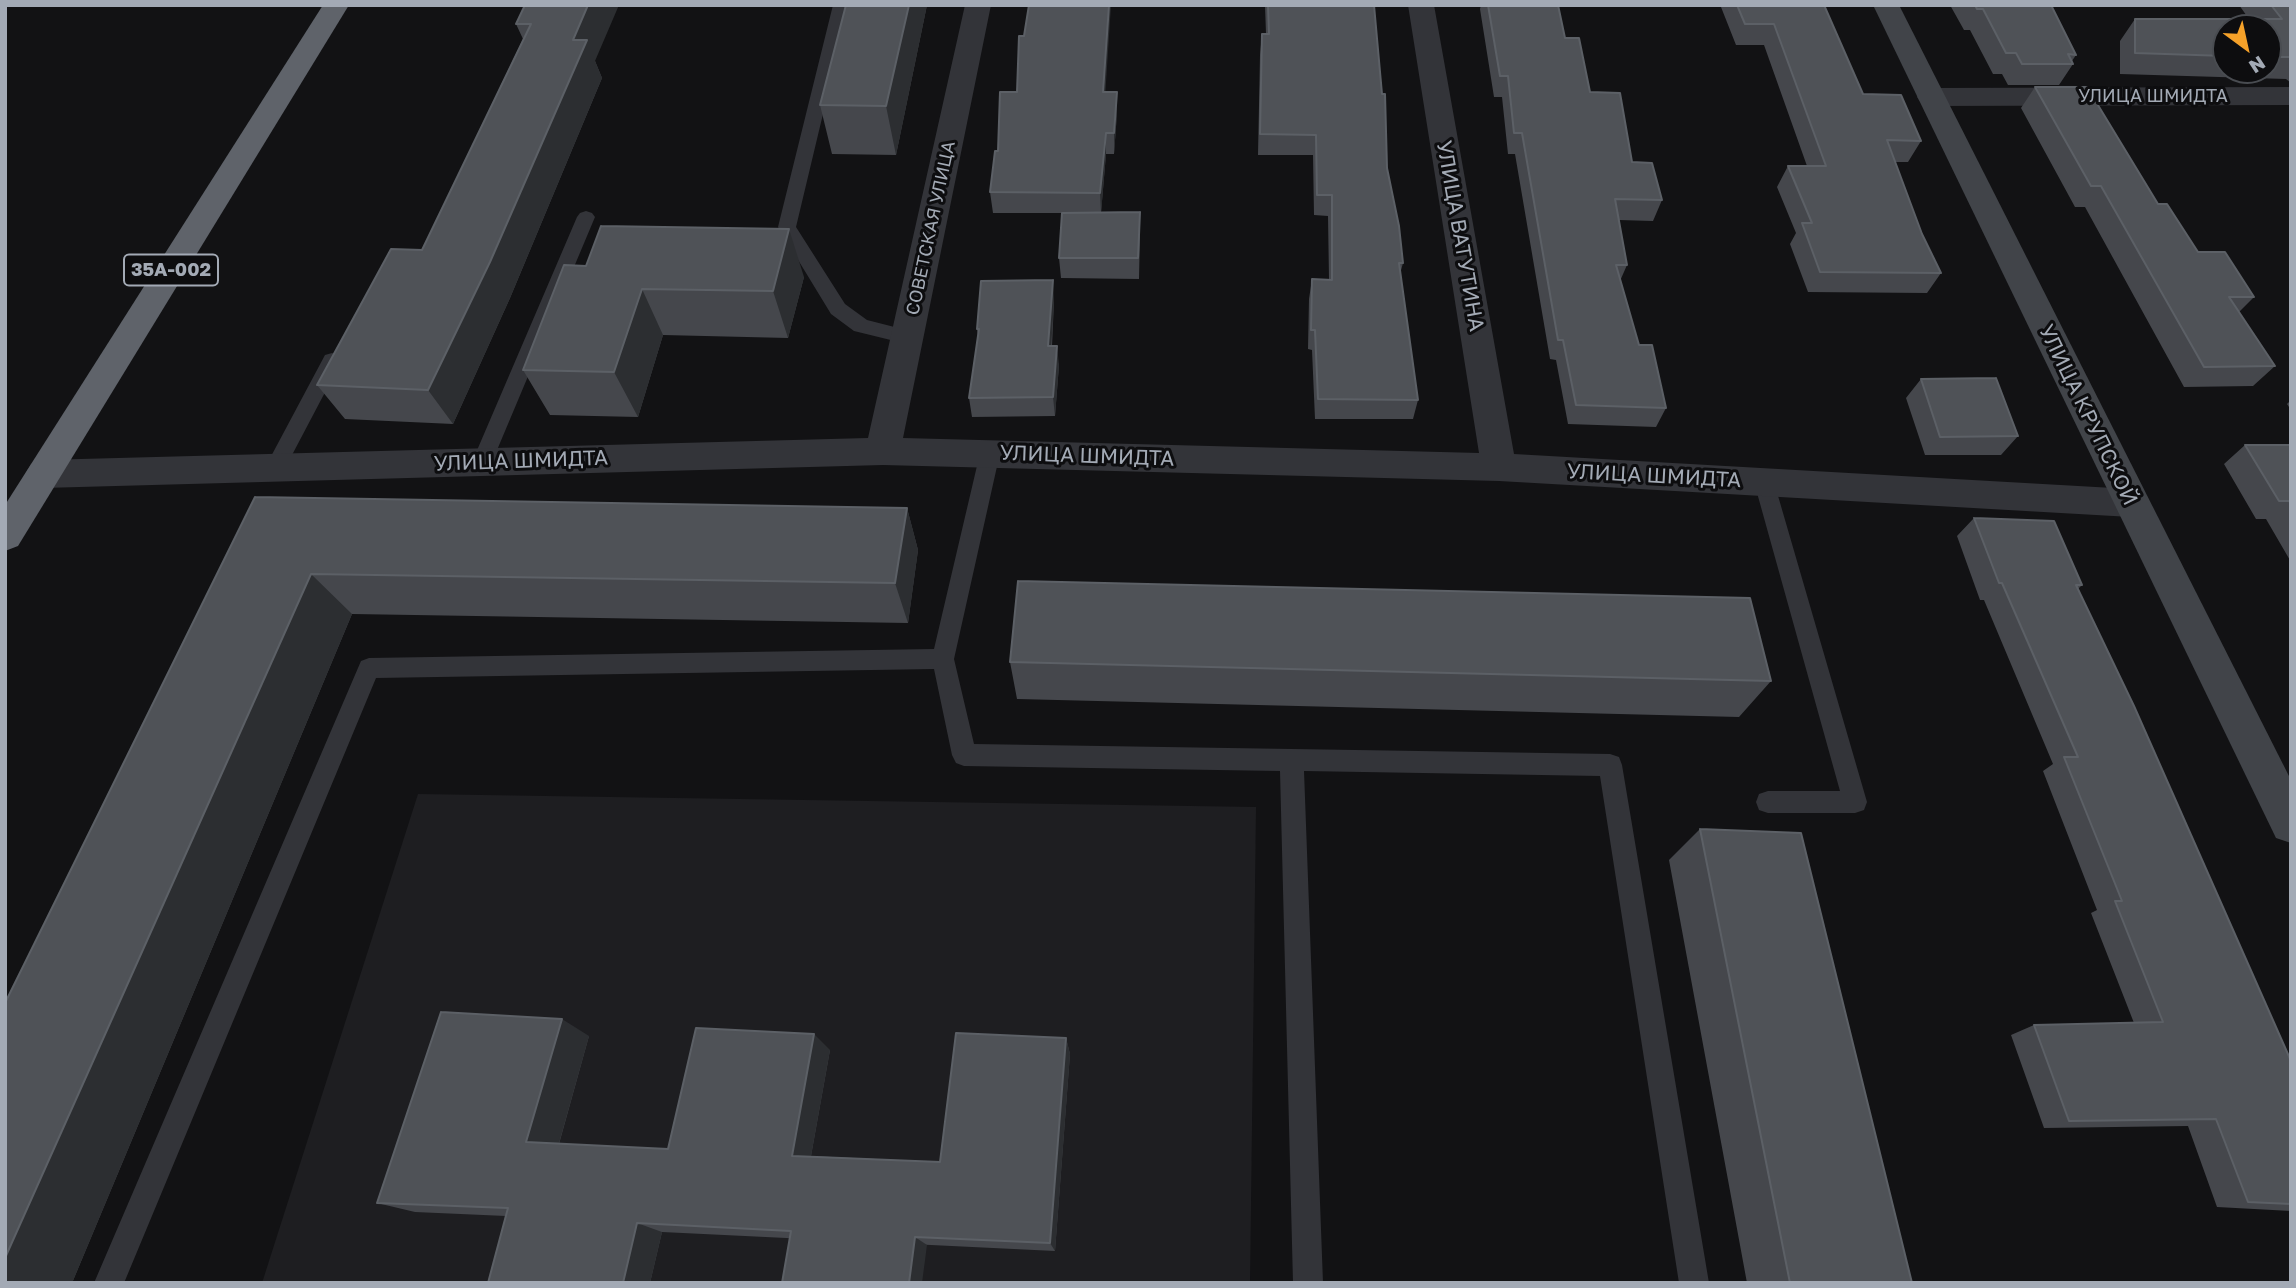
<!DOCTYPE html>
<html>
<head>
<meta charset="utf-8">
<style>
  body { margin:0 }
  #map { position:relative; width:2296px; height:1288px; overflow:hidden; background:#121214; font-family:"Golos Text",sans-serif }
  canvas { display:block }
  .frame { position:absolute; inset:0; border:7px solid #a3aab5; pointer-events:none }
  .north { position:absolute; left:2212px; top:14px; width:70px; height:70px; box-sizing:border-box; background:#0d0d0f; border:2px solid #494c51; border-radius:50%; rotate:147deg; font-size:19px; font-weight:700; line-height:28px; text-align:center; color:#a3aab5 }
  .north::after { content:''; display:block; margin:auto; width:24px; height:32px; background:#f5a129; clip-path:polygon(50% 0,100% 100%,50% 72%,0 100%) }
</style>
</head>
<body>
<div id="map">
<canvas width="2296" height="1288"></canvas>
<div class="frame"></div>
<div class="north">N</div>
</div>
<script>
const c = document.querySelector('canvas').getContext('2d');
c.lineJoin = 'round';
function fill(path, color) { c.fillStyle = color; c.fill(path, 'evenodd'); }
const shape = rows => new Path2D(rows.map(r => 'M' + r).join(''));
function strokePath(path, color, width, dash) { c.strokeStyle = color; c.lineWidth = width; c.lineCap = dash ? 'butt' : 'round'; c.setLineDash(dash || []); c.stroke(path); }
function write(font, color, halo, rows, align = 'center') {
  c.font = font + ' "Golos Text",sans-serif'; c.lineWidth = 6; c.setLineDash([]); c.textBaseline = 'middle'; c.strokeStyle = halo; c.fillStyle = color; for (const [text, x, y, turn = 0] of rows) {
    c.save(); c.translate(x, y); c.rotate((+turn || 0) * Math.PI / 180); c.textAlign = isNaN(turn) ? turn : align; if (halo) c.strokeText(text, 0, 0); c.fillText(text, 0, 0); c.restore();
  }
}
const built = shape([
  [418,794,1256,807,1250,1283,262,1283]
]);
const lane = shape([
  [833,5,849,5,796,227,845,304,867,320,914,332,917,337,914,342,907,344,854,331,831,314,778,227,833,5],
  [586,211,592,213,595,217,492,462,489,468,482,470,475,468,472,462,577,217,580,213,586,211],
  [332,353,339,355,342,360,282,474,275,476,268,474,265,468,268,462,325,355,332,353],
  [990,445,997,447,1000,453,954,659,974,744,1610,754,1619,757,1622,765,1709,1283,1679,1283,1600,776,1304,771,1323,1283,1293,1283,1280,771,964,766,956,763,952,755,934,669,376,678,124,1283,94,1283,361,661,369,658,934,649,980,453,983,447,990,445],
  [1764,474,1771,476,1774,482,1867,802,1864,810,1855,813,1768,813,1759,810,1756,802,1759,794,1768,791,1840,791,1754,482,1757,476,1764,474]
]);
const street = shape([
  [965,5,991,5,903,438,1479,453,1408,5,1434,5,1514,454,2131,489,2144,493,2149,503,2144,513,2131,517,1499,481,883,465,43,488,31,484,25,474,31,464,43,460,868,438,965,5],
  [2291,87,2291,105,1931,106,1921,103,1917,97,1921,91,1931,88,2291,87]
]);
const secondary = shape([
  [1873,5,1899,5,2291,780,2291,843,2276,838,1873,5]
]);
const highway = shape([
  [323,5,349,5,18,546,5,551,5,505,323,5]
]);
const wall = shape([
  [525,5,595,61,602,78,510,298,453,424,345,419,317,385,422,250,523,39,516,24],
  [846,5,927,5,896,155,832,154,820,105],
  [1265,5,1374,5,1387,168,1403,263,1400,274,1418,400,1413,419,1315,419,1312,350,1308,349,1309,299,1312,279,1329,279,1328,216,1314,215,1313,155,1258,155,1260,55,1262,34,1266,34],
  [1481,5,1558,5,1565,38,1590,92,1632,162,1662,200,1653,221,1619,220,1627,265,1620,281,1639,345,1666,408,1656,427,1568,424,1556,360,1550,359,1515,154,1508,154,1502,97,1494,97,1480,9],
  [1721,5,1824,5,1863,94,1921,141,1908,162,1895,162,1922,234,1941,273,1927,293,1808,292,1790,244,1796,233,1777,187,1788,166,1807,166,1764,45,1736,45,1721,7],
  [1950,5,2051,5,2076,55,2072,61,2073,64,2059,85,2008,85,2002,74,1993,74,1970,30,1964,30],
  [2239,5,2291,5,2291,83,2286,79,2120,74,2120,41,2135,19,2249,19],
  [2226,28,2268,28,2268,70,2226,70],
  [2035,87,2158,204,2198,252,2254,297,2239,312,2275,366,2253,386,2184,387,2085,207,2075,207,2021,108],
  [1017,92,1105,92,1117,113,1114,154,1106,154,1101,213,1140,233,1139,279,1061,278,1059,258,1063,213,993,213,990,192,998,151],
  [564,265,804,277,788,338,663,335,638,417,550,415,523,370],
  [1054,301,1052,346,1059,365,1055,416,972,417,969,398,978,337,977,329],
  [1921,379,2018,436,2001,455,1925,455,1906,398],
  [2291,400,2291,410,2287,404],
  [2245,445,2291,445,2291,562,2266,519,2256,519,2224,464],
  [255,497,907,508,918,550,908,623,352,614,72,1283],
  [1974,518,2082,585,2078,589,2291,1061,2291,1211,2217,1207,2188,1126,2044,1128,2011,1035,2034,1025,2134,1023,2091,913,2097,910,2043,771,2053,764,1984,600,1980,600,1957,536],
  [1010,662,1771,681,1739,717,1017,699],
  [1700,829,1912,1283,1747,1283,1669,860],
  [589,1036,559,1144,668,1149,830,1050,811,1156,940,1162,1066,1038,1070,1054,1055,1251,662,1232,650,1283,488,1283,506,1216,415,1212,377,1203]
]);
const shadedWall = shape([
  [588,5,619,5,595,61,602,78,510,298,453,424,428,390],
  [909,5,927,5,896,155,886,106],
  [1109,5,1111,5,1104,113,1103,92],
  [1117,92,1117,113,1114,154,1114,133],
  [1106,133,1106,154,1101,213,1100,193],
  [789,229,804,277,788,338,773,291],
  [1053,280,1054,301,1050,365,1048,346],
  [642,289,663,335,638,417,614,372],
  [1057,346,1059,365,1055,416,1053,397],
  [907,508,918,550,908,623,895,583],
  [311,574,352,614,72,1283,5,1283,5,1258],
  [562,1019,589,1036,556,1154,526,1142],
  [814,1034,830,1050,809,1167,792,1156],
  [1066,1038,1070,1054,1055,1251,1050,1243],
  [637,1223,662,1232,650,1283,623,1283],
  [915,1237,927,1245,922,1283,909,1283]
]);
const building = shape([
  [525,5,588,5,573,40,587,40,490,262,428,390,317,385,391,249,422,250,531,24,516,24,525,5],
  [846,5,909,5,886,106,820,105,846,5],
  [1029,5,1109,5,1103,92,1117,92,1114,133,1106,133,1100,193,990,192,995,151,998,151,1000,92,1017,92,1019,36,1024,36,1029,5],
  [1268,5,1374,5,1382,94,1385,94,1387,168,1399,226,1403,263,1399,263,1418,400,1318,399,1315,330,1311,330,1312,279,1332,280,1332,195,1317,195,1316,135,1260,134,1262,34,1269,34,1268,5],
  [1488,5,1558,5,1565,38,1579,38,1590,92,1620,93,1632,162,1652,163,1662,200,1615,199,1627,265,1616,265,1639,345,1652,345,1666,408,1576,405,1563,340,1558,340,1522,133,1514,133,1508,76,1500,76,1488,5],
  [1737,5,1824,5,1863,94,1901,95,1921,141,1887,140,1922,234,1941,273,1820,272,1802,223,1812,223,1788,166,1826,166,1774,24,1745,24,1737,5],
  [1975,5,2051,5,2076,55,2068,54,2073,64,2022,64,2016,53,2006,53,1983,9,1977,9,1975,5],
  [2271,5,2291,5,2291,57,2268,57,2268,28,2226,28,2226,56,2135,53,2135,19,2282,19,2271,5],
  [2035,87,2087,87,2158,204,2167,204,2198,252,2225,252,2254,297,2229,297,2275,366,2204,367,2101,186,2091,186,2035,87],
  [1140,212,1138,258,1059,258,1062,213,1140,212],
  [601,226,789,229,773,291,642,289,614,372,523,370,564,265,586,266,601,226],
  [1053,280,1048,346,1057,346,1053,397,969,398,979,329,977,329,981,281,1053,280],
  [1996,378,2018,436,1940,437,1921,379,1996,378],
  [2245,445,2291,445,2291,503,2289,501,2279,501,2245,445],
  [255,497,907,508,895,583,311,574,5,1258,5,1003,255,497],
  [1974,518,2054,521,2082,585,2076,585,2134,706,2291,1061,2291,1204,2248,1202,2216,1119,2069,1121,2034,1025,2163,1022,2115,901,2122,901,2064,757,2078,757,2002,583,1999,583,1974,518],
  [1018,581,1750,598,1771,681,1010,662,1018,581],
  [1700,829,1801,833,1912,1283,1790,1283,1700,829],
  [441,1012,562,1019,526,1142,668,1149,696,1028,814,1034,792,1156,940,1162,956,1033,1066,1038,1050,1243,915,1237,909,1283,782,1283,791,1231,637,1223,623,1283,488,1283,508,1208,377,1203,441,1012]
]);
const farStreetnames = [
  ["УЛИЦА ШМИДТА",2153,96],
  ["СОВЕТСКАЯ УЛИЦА",931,228,-78]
];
const shields = [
  [171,270,94]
];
const shieldNames = [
  ["35А-002",171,270]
];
const streetNames = [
  ["УЛИЦА ВАТУТИНА",1460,236,80],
  ["УЛИЦА КРУПСКОЙ",2088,415,64],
  ["УЛИЦА ШМИДТА",1087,456,2],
  ["УЛИЦА ШМИДТА",521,461,-2],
  ["УЛИЦА ШМИДТА",1654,476,3]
];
fill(built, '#1e1e21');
fill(lane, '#333439');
fill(street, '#333439');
fill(secondary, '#414449');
fill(highway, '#5f636a');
fill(wall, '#45474c');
fill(shadedWall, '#2c2e31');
fill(building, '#4f5257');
strokePath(building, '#5c6066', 2);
write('18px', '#a3aab5', '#0d0d0f', farStreetnames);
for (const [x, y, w] of shields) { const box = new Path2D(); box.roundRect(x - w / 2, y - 15.5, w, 31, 5); c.fillStyle = '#0d0d0f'; c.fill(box); strokePath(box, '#a3aab5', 2); }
write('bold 19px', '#a3aab5', null, shieldNames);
write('21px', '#a3aab5', '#0d0d0f', streetNames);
</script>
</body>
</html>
